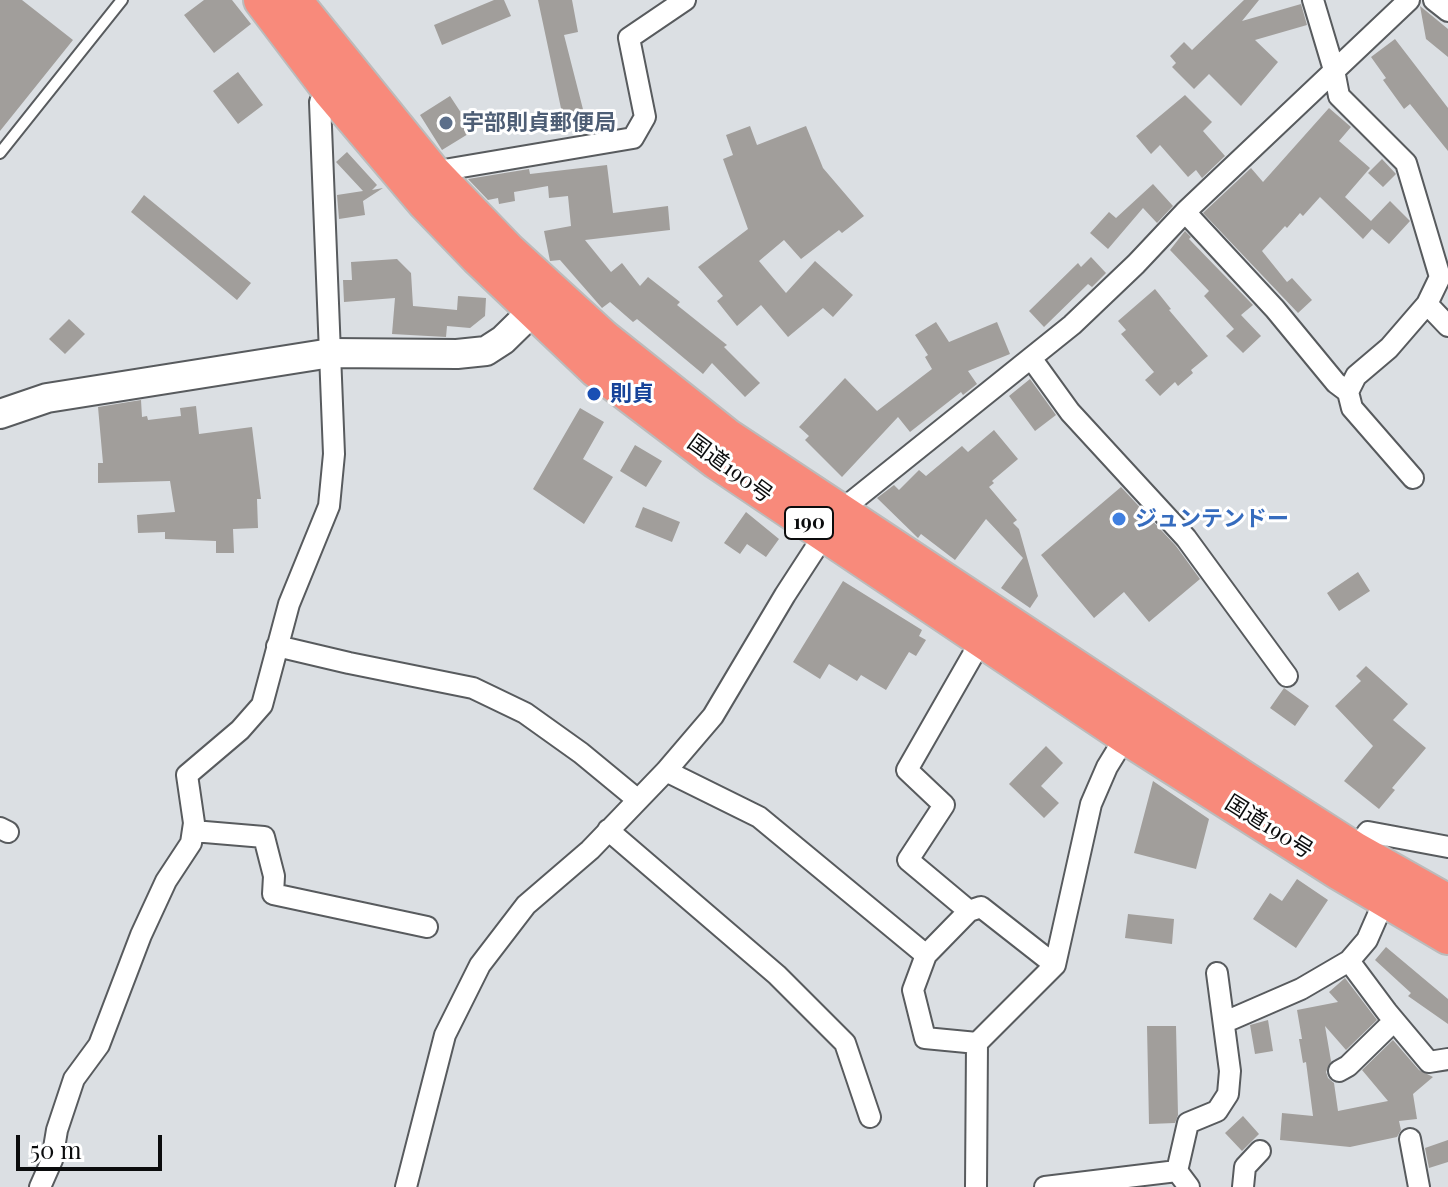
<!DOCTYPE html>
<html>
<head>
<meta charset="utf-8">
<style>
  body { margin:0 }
  #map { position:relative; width:1448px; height:1187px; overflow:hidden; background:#dbdfe3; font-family:"Playfair Display",serif }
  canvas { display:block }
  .scale { position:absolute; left:16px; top:1135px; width:146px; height:36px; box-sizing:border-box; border:4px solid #0b0c0d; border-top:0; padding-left:10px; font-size:24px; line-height:28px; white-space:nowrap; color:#0b0c0d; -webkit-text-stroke:6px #fff; paint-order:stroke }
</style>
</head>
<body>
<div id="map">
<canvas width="1448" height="1187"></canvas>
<div class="scale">50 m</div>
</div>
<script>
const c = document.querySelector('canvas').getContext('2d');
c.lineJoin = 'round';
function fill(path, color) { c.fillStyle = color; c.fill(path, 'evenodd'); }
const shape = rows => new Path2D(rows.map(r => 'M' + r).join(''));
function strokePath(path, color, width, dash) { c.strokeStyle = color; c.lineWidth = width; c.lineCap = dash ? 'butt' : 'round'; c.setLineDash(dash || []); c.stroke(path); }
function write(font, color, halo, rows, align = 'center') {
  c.font = font + ' "Playfair Display","Noto Sans JP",serif'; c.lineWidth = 6; c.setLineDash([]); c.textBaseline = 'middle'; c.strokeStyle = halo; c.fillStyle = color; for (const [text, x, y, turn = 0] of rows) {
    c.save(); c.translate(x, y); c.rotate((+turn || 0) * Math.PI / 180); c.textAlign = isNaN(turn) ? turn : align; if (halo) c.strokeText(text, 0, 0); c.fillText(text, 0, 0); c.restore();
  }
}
const building = shape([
  [0,0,22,0,73,40,0,131],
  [204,0,232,0,251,24,214,53,184,15],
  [494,0,504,0,511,16,442,45,434,25],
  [538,0,572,0,578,32,564,35,587,125,560,131,556,114,562,113],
  [1244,0,1259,0,1242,21,1301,4,1307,25,1255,40,1278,62,1241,106,1209,74,1194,89,1172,67,1176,63,1170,56,1184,42,1192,50],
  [1420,6,1448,29,1448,57,1426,39],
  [1395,39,1448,108,1448,151,1410,104,1404,109,1383,80,1386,78,1371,57],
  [238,72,263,105,238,124,213,91],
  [1185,95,1212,122,1203,131,1225,156,1202,178,1196,170,1188,177,1160,145,1151,154,1136,136],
  [450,96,473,131,442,150,420,115],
  [1329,108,1351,127,1339,141,1370,168,1345,197,1371,221,1390,201,1410,221,1389,244,1372,229,1363,239,1320,197,1303,216,1300,213,1287,228,1285,226,1262,251,1287,282,1292,278,1312,300,1298,313,1203,213,1251,168,1263,182],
  [750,126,757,145,806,126,823,168,864,216,842,233,839,230,801,259,784,240,759,261,786,293,815,261,853,295,833,317,823,308,788,337,761,305,737,326,717,301,723,296,698,267,748,229,723,159,733,155,726,135],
  [347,152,377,185,372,190,383,188,363,201,365,215,339,219,337,195,363,191,336,162],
  [1382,159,1396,174,1383,187,1368,173],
  [607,165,613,213,668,206,670,230,585,240,611,272,622,263,640,286,648,277,680,302,677,305,727,345,724,347,760,383,745,397,712,363,703,374,637,319,633,322,610,302,602,308,560,260,550,261,544,231,571,226,568,196,549,198,548,186,514,192,515,201,499,204,498,198,488,200,468,179,529,169,530,174],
  [1153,184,1173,206,1157,223,1143,208,1108,249,1090,233,1109,212,1116,218],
  [144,195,251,283,237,300,131,212],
  [1185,231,1191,237,1189,239,1253,305,1241,315,1261,336,1243,353,1226,336,1234,329,1204,296,1209,291,1170,250],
  [1091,257,1106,273,1092,287,1088,284,1044,327,1029,311,1078,263,1081,267],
  [397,259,411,273,413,306,457,310,458,296,486,298,485,316,470,328,447,326,446,337,392,334,395,298,344,302,343,280,352,280,351,262],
  [1155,289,1171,309,1169,310,1208,356,1191,370,1193,373,1178,386,1175,382,1160,396,1145,380,1154,372,1121,334,1126,330,1118,321],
  [69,319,85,334,65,354,49,339],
  [936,322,949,342,997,322,1010,354,968,371,977,384,963,395,961,392,910,432,898,417,842,477,805,440,809,436,799,427,845,378,877,411,932,369,925,357,928,355,915,335],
  [1030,379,1056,415,1035,431,1009,396],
  [141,400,142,417,147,416,148,420,181,416,180,408,196,406,199,434,252,427,261,499,257,499,258,528,233,529,234,553,216,553,216,541,165,539,165,532,138,533,137,515,175,512,170,481,98,483,98,463,103,463,98,407],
  [580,408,604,422,583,459,613,477,584,524,533,489],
  [994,430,1018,459,992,481,994,483,989,487,1017,520,1013,523,1019,529,1038,596,1030,608,1001,588,1023,558,986,519,955,560,921,534,918,538,877,498,894,485,899,490,919,470,926,476,962,446,968,452],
  [635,445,662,461,646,487,620,471],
  [1121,487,1176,546,1200,579,1149,622,1124,592,1094,618,1041,555],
  [643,507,680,522,672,542,635,527],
  [746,512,779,539,766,557,747,544,740,554,724,543],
  [1358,572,1370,591,1339,611,1327,593],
  [843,581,922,630,919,636,926,640,916,656,909,652,886,690,861,675,857,681,829,664,820,679,793,662],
  [1366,666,1408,704,1393,720,1426,748,1392,788,1395,790,1379,809,1344,781,1373,746,1335,706,1361,681,1356,676],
  [1284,688,1309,706,1295,726,1270,708],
  [1046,746,1063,763,1041,786,1059,803,1044,818,1009,784],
  [1153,781,1209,819,1196,869,1134,853],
  [1297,879,1328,900,1296,948,1253,919,1270,893,1282,901],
  [1128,914,1174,919,1172,944,1125,938],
  [1386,947,1448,999,1448,1024,1408,996,1411,993,1375,960],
  [1345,978,1377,1020,1346,1050,1325,1026,1331,1061,1326,1072,1328,1078,1334,1083,1338,1111,1388,1101,1362,1070,1393,1040,1419,1070,1433,1077,1413,1094,1417,1119,1399,1121,1401,1130,1397,1137,1350,1147,1280,1140,1282,1113,1313,1116,1306,1062,1303,1063,1299,1039,1302,1039,1297,1010,1338,1002,1329,992],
  [1268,1020,1273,1051,1255,1054,1250,1025],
  [1147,1026,1176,1026,1178,1115,1175,1123,1149,1124],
  [1243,1116,1259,1134,1242,1151,1225,1133],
  [1448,1140,1448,1162,1429,1168,1425,1148]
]);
const lane = shape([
  [0,153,122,0]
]);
const street = shape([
  [1313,0,1334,70,1339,96,1406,163,1440,277,1427,304,1448,326],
  [1434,0,1448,11],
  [432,172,633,138,645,117,629,38,685,0],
  [1185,212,1275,309,1336,383,1348,392],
  [1031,358,1070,412,1186,538,1287,676],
  [1413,478,1352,408,1348,392,1356,376,1389,348,1427,304],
  [277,646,349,663,473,688,525,713,581,753,638,800],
  [666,771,759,817,926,955],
  [0,828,8,832],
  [608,830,777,975,845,1043,870,1117],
  [193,831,264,837,274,876,273,894,427,927],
  [1351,856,1368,832,1448,847],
  [969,911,908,860,944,805,907,770,982,639],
  [1349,961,1387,1012,1429,1062,1448,1059],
  [1225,1022,1301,989,1349,961,1367,940,1385,899],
  [977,1043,925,1038,913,990,926,955,969,911,981,907,1055,965],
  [1339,1071,1348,1066,1394,1021],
  [1410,1139,1419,1187],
  [1177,1171,1188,1123,1217,1111,1228,1094,1230,1071,1217,973],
  [40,1187,52,1160,57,1130,74,1079,99,1045,141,935,166,881,191,843,194,823,187,775,240,730,262,705,289,604,329,506,334,454,320,102,331,91],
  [406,1187,445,1035,480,965,526,905,590,850,666,771,713,716,785,595,839,512,1072,325,1136,264,1185,212,1409,0],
  [976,1187,977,1043,1055,965,1091,804,1107,767,1126,736],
  [1045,1187,1177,1171,1189,1187],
  [1243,1187,1245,1167,1260,1151]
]);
const secondary = shape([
  [0,414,47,398,331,353,457,354,486,351,503,340,548,296]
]);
const highway = shape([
  [262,0,331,91,426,203,478,257,596,369,717,461,1126,736,1340,872,1448,936],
  [293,0,432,172,508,251,603,338,727,437,1243,779,1354,850,1448,903]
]);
const markers = [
  [446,123,8,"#5c6f8a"],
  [594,394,8,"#1a4fb4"],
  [1119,519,8,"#3f7fe0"]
];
const shields = [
  [809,523,48]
];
const shieldNames = [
  ["190",809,523]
];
const serviceNames = [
  ["宇部則貞郵便局",462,123]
];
const transitNames = [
  ["則貞",610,394]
];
const streetNames = [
  ["国道190号",730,469,36],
  ["国道190号",1269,827,32]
];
const shopNames = [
  ["ジュンテンドー",1135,519]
];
fill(building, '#a19e9b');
strokePath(lane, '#585b5e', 14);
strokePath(street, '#585b5e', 24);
strokePath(secondary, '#585b5e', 32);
strokePath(highway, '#bbb', 40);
strokePath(lane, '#fff', 10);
strokePath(street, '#fff', 20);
strokePath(secondary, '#fff', 28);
strokePath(highway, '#f88a7b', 36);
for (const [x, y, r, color] of markers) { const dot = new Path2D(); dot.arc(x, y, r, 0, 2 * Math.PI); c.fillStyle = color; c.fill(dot); strokePath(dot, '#fff', 3); }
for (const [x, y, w] of shields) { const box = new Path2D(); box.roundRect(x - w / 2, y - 16, w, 32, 6); c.fillStyle = '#fff'; c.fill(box); strokePath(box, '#0b0c0d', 2); }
write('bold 20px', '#0b0c0d', null, shieldNames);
write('bold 22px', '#4e5e75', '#fff', serviceNames, 'left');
write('bold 22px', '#164399', '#fff', transitNames, 'left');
write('22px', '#0b0c0d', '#fff', streetNames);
write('bold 22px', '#366cbe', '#fff', shopNames, 'left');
</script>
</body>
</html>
